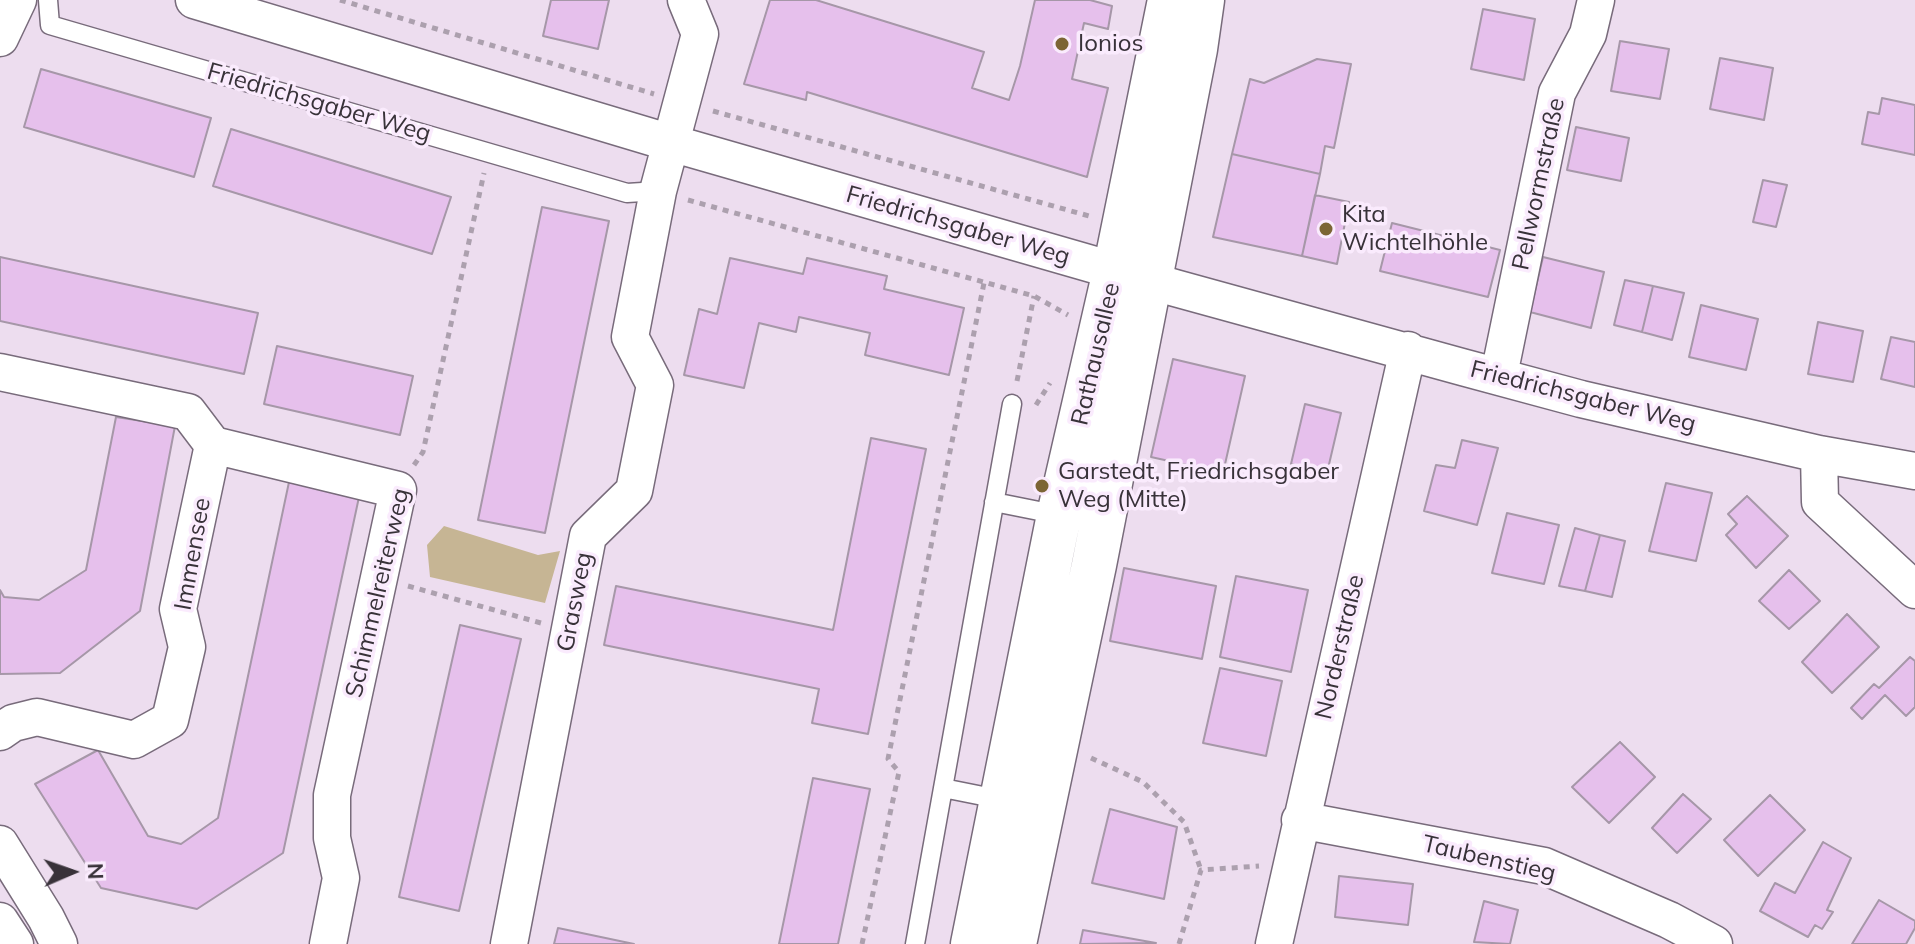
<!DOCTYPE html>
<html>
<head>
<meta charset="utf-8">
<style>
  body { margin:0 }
  #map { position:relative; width:1915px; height:944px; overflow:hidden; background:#edddef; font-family:Mulish,sans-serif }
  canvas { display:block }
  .north { position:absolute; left:32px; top:832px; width:80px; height:80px; -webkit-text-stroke:6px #faebfd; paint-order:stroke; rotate:88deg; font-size:22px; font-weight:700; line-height:32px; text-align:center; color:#383239 }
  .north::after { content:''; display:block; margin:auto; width:28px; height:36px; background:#383239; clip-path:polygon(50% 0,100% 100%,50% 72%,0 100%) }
</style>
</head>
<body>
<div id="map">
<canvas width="1915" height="944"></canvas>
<div class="north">N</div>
</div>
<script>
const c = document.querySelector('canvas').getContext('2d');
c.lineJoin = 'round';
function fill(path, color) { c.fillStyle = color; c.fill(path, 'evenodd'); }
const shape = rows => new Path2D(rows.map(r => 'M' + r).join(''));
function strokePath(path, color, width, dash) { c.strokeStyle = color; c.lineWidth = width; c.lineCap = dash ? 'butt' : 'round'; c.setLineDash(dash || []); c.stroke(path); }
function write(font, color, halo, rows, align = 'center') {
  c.font = font + ' Mulish,sans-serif'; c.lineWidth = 7; c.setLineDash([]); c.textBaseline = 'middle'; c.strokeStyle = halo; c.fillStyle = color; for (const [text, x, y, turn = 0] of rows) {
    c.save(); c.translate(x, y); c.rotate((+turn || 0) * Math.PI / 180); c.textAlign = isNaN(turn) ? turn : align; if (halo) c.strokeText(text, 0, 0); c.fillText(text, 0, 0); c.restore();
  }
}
const green = shape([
  [444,526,538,555,560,551,545,603,430,577,427,545]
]);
const building = shape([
  [551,0,609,0,598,49,543,36,551,0],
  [770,0,816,0,984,52,972,88,1009,100,1020,66,1035,0,1090,0,1112,6,1108,29,1084,23,1072,79,1108,88,1087,177,807,92,806,100,744,84,770,0],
  [1483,9,1535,19,1524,80,1471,69,1483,9],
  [1620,41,1669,49,1660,99,1611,91,1620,41],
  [1720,58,1773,68,1764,120,1710,109,1720,58],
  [1317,59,1351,64,1334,148,1325,146,1320,174,1232,154,1250,79,1264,83,1317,59],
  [41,69,211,118,194,177,24,127,41,69],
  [1882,98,1915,105,1915,155,1862,144,1868,112,1879,114,1882,98],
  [1576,127,1629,138,1621,181,1567,170,1576,127],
  [231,129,451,197,432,254,213,186,231,129],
  [1232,154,1320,174,1302,256,1213,237,1232,154],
  [1763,180,1787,185,1776,227,1753,222,1763,180],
  [1315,195,1349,202,1337,264,1302,256,1315,195],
  [542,207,609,221,545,533,478,520,542,207],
  [1392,223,1500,250,1488,297,1380,271,1392,223],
  [0,257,258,313,244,374,0,321,0,257],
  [1543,257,1604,272,1591,328,1530,312,1543,257],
  [730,258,803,274,807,258,887,276,884,289,964,308,949,375,865,355,870,333,799,317,796,332,759,323,744,388,684,375,699,309,717,314,730,258],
  [1625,280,1653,286,1642,332,1614,325,1625,280],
  [1653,286,1684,293,1672,340,1642,332,1653,286],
  [1701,305,1758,319,1746,370,1689,357,1701,305],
  [1818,322,1863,331,1853,382,1808,374,1818,322],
  [1891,337,1915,342,1915,387,1881,379,1891,337],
  [277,346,413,376,400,435,264,404,277,346],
  [1173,359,1245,376,1223,473,1151,457,1173,359],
  [1305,404,1341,413,1327,473,1291,464,1305,404],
  [116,417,175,426,140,611,60,673,0,674,0,590,4,597,39,600,86,570,116,417],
  [871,438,926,449,868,734,812,723,819,689,604,645,616,586,833,630,871,438],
  [1462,440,1498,448,1477,525,1424,511,1436,465,1455,468,1462,440],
  [289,482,359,497,283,853,197,909,101,888,35,784,98,750,148,836,181,844,218,818,289,482],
  [1666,483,1712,493,1696,561,1649,551,1666,483],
  [1747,496,1788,536,1756,568,1726,535,1737,524,1728,514,1747,496],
  [1507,513,1559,525,1544,584,1492,573,1507,513],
  [1575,528,1600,535,1585,591,1559,586,1575,528],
  [1600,535,1625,541,1612,597,1585,591,1600,535],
  [1124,568,1216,586,1202,659,1110,641,1124,568],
  [1789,570,1820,601,1789,629,1759,601,1789,570],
  [1236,576,1308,590,1291,672,1220,657,1236,576],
  [1847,614,1879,647,1832,693,1802,662,1847,614],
  [460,625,521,639,459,911,399,897,460,625],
  [1910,657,1915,661,1915,707,1906,716,1885,695,1862,719,1851,708,1874,684,1879,688,1910,657],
  [1220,668,1282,681,1266,756,1203,743,1220,668],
  [1620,742,1655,777,1609,823,1572,787,1620,742],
  [813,778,870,789,838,944,779,944,813,778],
  [1683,794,1711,819,1677,853,1652,828,1683,794],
  [1770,795,1805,830,1758,876,1724,840,1770,795],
  [1110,809,1177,827,1164,899,1092,883,1110,809],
  [1823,842,1851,858,1827,910,1833,912,1822,929,1815,925,1808,937,1760,911,1775,883,1795,893,1823,842],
  [1339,876,1413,884,1408,925,1335,917,1339,876],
  [1879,900,1915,921,1915,928,1906,944,1852,944,1879,900],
  [1484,901,1518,910,1510,944,1474,942,1484,901],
  [558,928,634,944,554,944,558,928],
  [1083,930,1156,943,1080,944,1083,930]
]);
const path = shape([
  [340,0,654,94],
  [713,111,1089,216],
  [688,200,1034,296,1068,315],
  [1017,381,1034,296],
  [1036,405,1050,383],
  [414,465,423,452,484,173],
  [408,586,541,623],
  [1091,758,1143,782,1184,822,1201,870],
  [862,944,899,772,888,759,984,283],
  [1179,944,1201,870,1259,866]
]);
const lane = shape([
  [48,0,50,25,627,193,658,191],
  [994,502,1059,515],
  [943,788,1003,800],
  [915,944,1012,404]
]);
const street = shape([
  [194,0,671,143,1175,288,1462,367,1581,399,1819,454,1915,471],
  [0,38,18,0],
  [0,372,188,412,213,445,398,490,332,795,332,838,341,878,328,944],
  [1499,375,1557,93,1588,34,1596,0],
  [1819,454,1820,502,1915,590],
  [0,732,13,723,37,717,134,740,170,720,187,647,178,609,213,445],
  [1300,820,1544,866,1669,920,1714,944],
  [0,844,46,918,59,944],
  [0,921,15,944],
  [509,944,588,536,634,491,655,385,630,337,658,191,700,34,686,0],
  [1274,944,1408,350]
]);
const secondary = shape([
  [973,944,1059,515,1115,271,1170,0],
  [1014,944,1094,565,1195,49,1202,0]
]);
const markers = [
  [1062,44,8,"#7c6535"],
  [1326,229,8,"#7c6535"],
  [1042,486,8,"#7c6535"]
];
const poiNames = [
  ["Ionios",1078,44],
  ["Kita",1342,215],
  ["Wichtelhöhle",1342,243],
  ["Garstedt, Friedrichsgaber",1058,472],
  ["Weg (Mitte)",1058,500]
];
const streetNames = [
  ["Friedrichsgaber Weg",319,103,16],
  ["Pellwormstraße",1539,184,-78],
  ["Friedrichsgaber Weg",958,226,16],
  ["Rathausallee",1096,354,-77],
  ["Friedrichsgaber Weg",1583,397,14],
  ["Immensee",193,554,-80],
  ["Schimmelreiterweg",378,593,-77],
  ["Grasweg",575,602,-79],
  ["Norderstraße",1340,647,-77],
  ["Taubenstieg",1489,859,13]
];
fill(green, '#c6b594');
fill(building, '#e6c0ec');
strokePath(building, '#a697a8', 2);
strokePath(lane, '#786b7b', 21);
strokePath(street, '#786b7b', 39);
strokePath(secondary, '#786b7b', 47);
strokePath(path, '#aca0ae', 5, [6, 6]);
strokePath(lane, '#fff', 18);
strokePath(street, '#fff', 36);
strokePath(secondary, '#fff', 44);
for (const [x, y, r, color] of markers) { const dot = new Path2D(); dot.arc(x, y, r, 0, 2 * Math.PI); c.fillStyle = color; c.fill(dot); strokePath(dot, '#faebfd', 3); }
write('24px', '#383239', '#faebfd', poiNames, 'left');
write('24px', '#383239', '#faebfd', streetNames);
</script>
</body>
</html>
